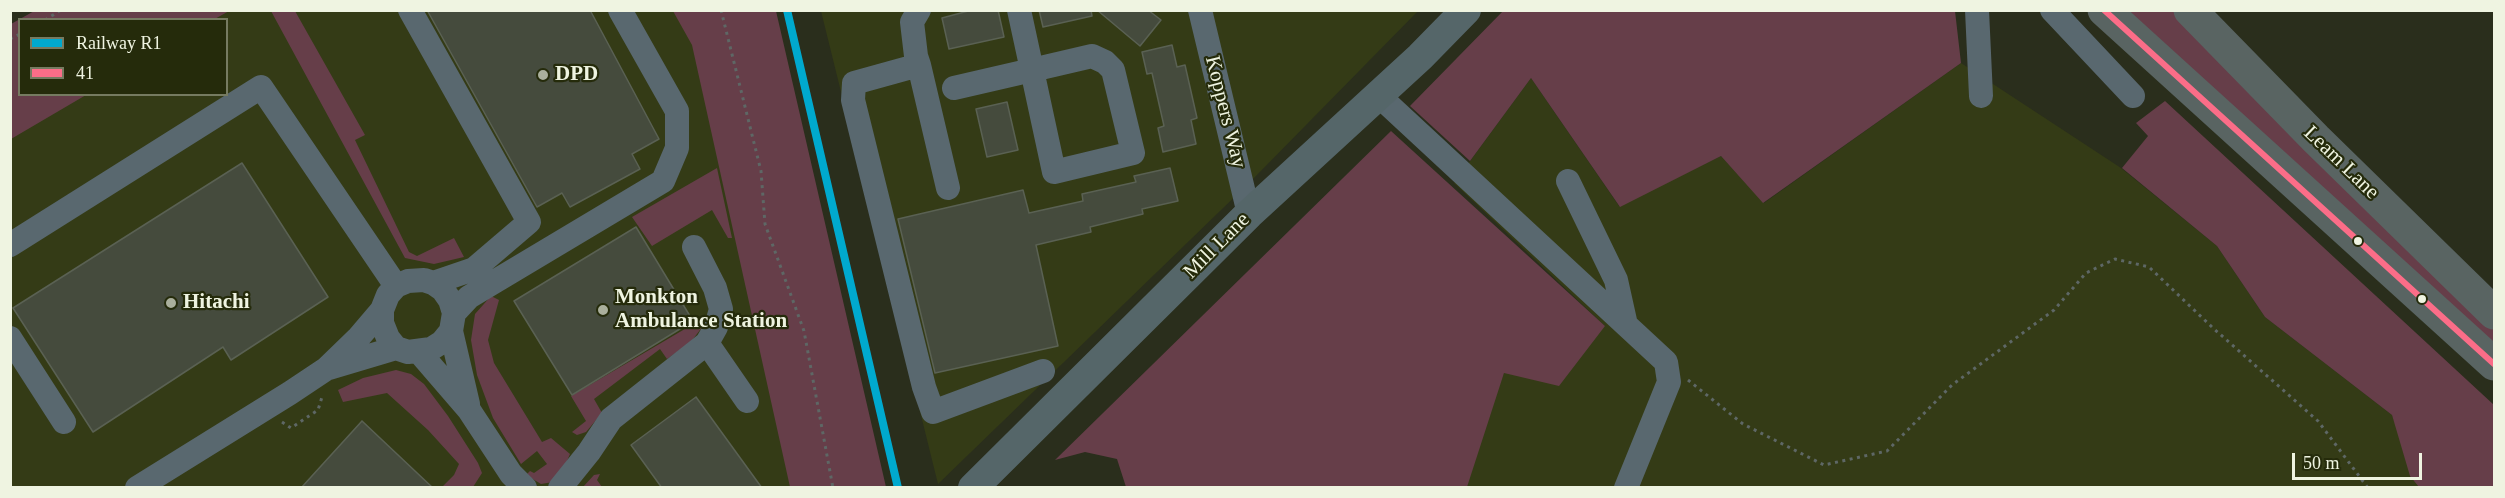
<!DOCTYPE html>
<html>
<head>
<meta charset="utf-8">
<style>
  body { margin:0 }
  #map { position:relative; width:2505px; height:498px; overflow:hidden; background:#2a2e1c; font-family:"Times New Roman",serif }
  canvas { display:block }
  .frame { position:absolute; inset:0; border:12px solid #eff4e1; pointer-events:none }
  .legend { position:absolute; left:18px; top:18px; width:210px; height:78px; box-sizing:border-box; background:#252b0b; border:2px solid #767b61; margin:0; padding:8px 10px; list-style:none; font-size:18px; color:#eff4e1 }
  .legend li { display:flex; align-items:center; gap:12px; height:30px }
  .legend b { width:30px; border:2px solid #767b61 }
  .scale { position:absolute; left:2292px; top:453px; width:130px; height:27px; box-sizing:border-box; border:3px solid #eff4e1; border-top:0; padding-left:8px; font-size:18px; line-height:21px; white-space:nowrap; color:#eff4e1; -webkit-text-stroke:4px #252b0b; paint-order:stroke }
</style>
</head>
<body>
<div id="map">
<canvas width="2505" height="498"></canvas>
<div class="frame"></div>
<ul class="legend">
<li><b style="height:8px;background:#00a9ce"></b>Railway R1</li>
<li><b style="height:8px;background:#fb6d88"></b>41</li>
</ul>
<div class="scale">50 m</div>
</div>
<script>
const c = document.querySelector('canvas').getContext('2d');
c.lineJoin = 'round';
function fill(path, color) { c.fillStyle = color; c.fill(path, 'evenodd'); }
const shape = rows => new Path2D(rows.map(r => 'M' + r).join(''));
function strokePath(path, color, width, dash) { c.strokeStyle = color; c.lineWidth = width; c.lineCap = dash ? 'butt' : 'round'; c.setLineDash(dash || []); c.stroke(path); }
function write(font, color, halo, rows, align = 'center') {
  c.font = font + ' "Times New Roman",serif'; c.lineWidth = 4.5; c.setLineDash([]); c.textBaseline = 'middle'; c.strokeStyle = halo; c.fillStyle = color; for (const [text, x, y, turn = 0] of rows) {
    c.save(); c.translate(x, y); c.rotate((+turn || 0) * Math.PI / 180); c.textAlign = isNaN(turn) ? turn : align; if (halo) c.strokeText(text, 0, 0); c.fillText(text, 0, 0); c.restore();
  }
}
const built = shape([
  [84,10,717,11,830,487,11,487,10,51,20,94,226,94,226,20,67,19],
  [821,11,1418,11,1252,180,938,484],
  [1961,63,2121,168,2217,246,2265,317,2392,415,2419,487,1460,487,1504,373,1605,326,1454,183,1531,78,1619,206,1721,156,1764,203]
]);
const green = shape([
  [36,10,229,10,229,11,213,20,20,20,20,94,86,95,11,139,11,24],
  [271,11,295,11,365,135,355,140,409,252,417,256,454,238,464,257,434,264,405,258],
  [673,11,776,11,886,487,790,487,692,45],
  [1503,11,1955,11,1961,63,1763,203,1721,156,1620,207,1531,78,1470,161,1410,106],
  [2118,11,2177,11,2494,327,2494,350],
  [2165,101,2494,405,2494,487,2419,487,2410,476,2392,415,2265,317,2217,246,2122,168,2148,136,2136,123],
  [1391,131,1605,326,1559,386,1504,373,1467,487,1126,487,1117,459,1085,452,1055,460],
  [717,168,732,238,728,238,712,210,652,246,632,217],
  [491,296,499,300,488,340,494,363,542,442,551,438,570,454,564,468,553,482,541,484,526,475,530,471,534,473,547,464,537,451,521,464,493,418,477,375,471,340,475,314],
  [695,323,703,326,690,343,667,359,660,349,594,399,602,413,586,432,577,435,572,432,586,421,571,396],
  [396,370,411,374,424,384,448,416,478,463,482,473,473,487,442,487,454,475,459,464,428,430,387,393,343,402,338,390,363,378],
  [600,474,597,480,602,487,583,487,594,475]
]);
const building = shape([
  [427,10,590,10,659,139,632,154,640,169,570,207,562,193,537,207,427,10],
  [972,10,998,10,1004,37,949,49,942,18,972,10],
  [1039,10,1091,10,1092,16,1043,27,1039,10],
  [1097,10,1148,10,1161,20,1140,46,1097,10],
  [1172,45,1177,67,1185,65,1197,118,1191,120,1196,144,1163,152,1158,128,1164,126,1152,73,1147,74,1142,52,1172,45],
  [1007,102,1018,150,987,157,976,109,1007,102],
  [242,163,328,297,231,360,223,347,93,432,13,308,242,163],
  [1170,168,1178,201,1142,209,1143,214,1090,227,1091,232,1036,245,1058,346,935,373,898,219,1023,190,1029,213,1083,201,1082,194,1136,182,1134,176,1170,168],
  [636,227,693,321,572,395,514,301,636,227],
  [696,397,762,488,662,488,631,445,696,397],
  [362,421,433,488,301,488,362,421]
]);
const path = shape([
  [721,10,761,171,765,224,804,331,833,488],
  [45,20,61,10],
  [10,39,20,34],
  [1688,380,1743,424,1824,465,1887,451,1952,385,2054,310,2086,273,2115,259,2149,267,2213,328,2318,421,2368,488],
  [282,422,291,428,318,410,322,397]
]);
const minor = shape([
  [410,10,529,222,474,269,433,283],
  [919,10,912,22,916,56,919,65,854,83,853,100,924,387,933,412,1043,371],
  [1200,10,1249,214],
  [1977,10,1981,96],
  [2052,10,2133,96],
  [919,65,948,188],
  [954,88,1032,70,1092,56,1105,62,1113,70,1133,153,1054,172,1032,70,1019,10],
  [1378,95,1666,362,1669,382,1626,488],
  [1568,181,1616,280,1626,325],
  [10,245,261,87,396,286],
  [424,280,433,283,443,290,450,300,454,313,451,331,442,342,431,349,408,352,396,348,388,338,382,323,382,310,388,295,396,286,408,281,424,280],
  [454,313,469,297,484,288,663,181,677,148,677,111,620,10],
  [451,331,468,404],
  [10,338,64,422],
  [707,343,747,401],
  [419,352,469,410,511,474,525,488],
  [329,368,396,348],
  [137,488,290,393,326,369,359,337,382,310],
  [560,488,589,452,611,419,707,343,716,327,721,309,715,288,694,247]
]);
const major = shape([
  [973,488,1249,214,1420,57,1466,10]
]);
const highway = shape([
  [2104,10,2494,364],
  [2190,10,2316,139,2494,313]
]);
const bus1 = shape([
  [2104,10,2494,364]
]);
const rail1 = shape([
  [787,10,898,488]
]);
const markers = [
  [543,75,6,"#aaaf9c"],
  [2358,241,5,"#eff4e1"],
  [2422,299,5,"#eff4e1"],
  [171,303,6,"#aaaf9c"],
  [603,310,6,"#aaaf9c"]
];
const poiNames = [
  ["DPD",555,75],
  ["Monkton",615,298],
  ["Ambulance Station",615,322],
  ["Hitachi",183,303]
];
const streetNames = [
  ["Koppers Way",1225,112,76],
  ["Leam Lane",2341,163,44],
  ["Mill Lane",1217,246,-45]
];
fill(built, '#343b16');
fill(green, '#663e49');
fill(building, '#454b3d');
strokePath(building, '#5a6153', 1.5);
strokePath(path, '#5e6765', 3, [3, 4.5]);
strokePath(minor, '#59686f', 24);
strokePath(major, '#556669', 30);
strokePath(highway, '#596462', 33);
strokePath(bus1, '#fb6d88', 6);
strokePath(rail1, '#00a9ce', 8);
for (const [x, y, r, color] of markers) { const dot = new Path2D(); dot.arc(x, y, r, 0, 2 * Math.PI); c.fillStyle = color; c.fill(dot); strokePath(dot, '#252b0b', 2); }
write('bold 21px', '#eff4e1', '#252b0b', poiNames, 'left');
write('21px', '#eff4e1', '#252b0b', streetNames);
</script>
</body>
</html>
